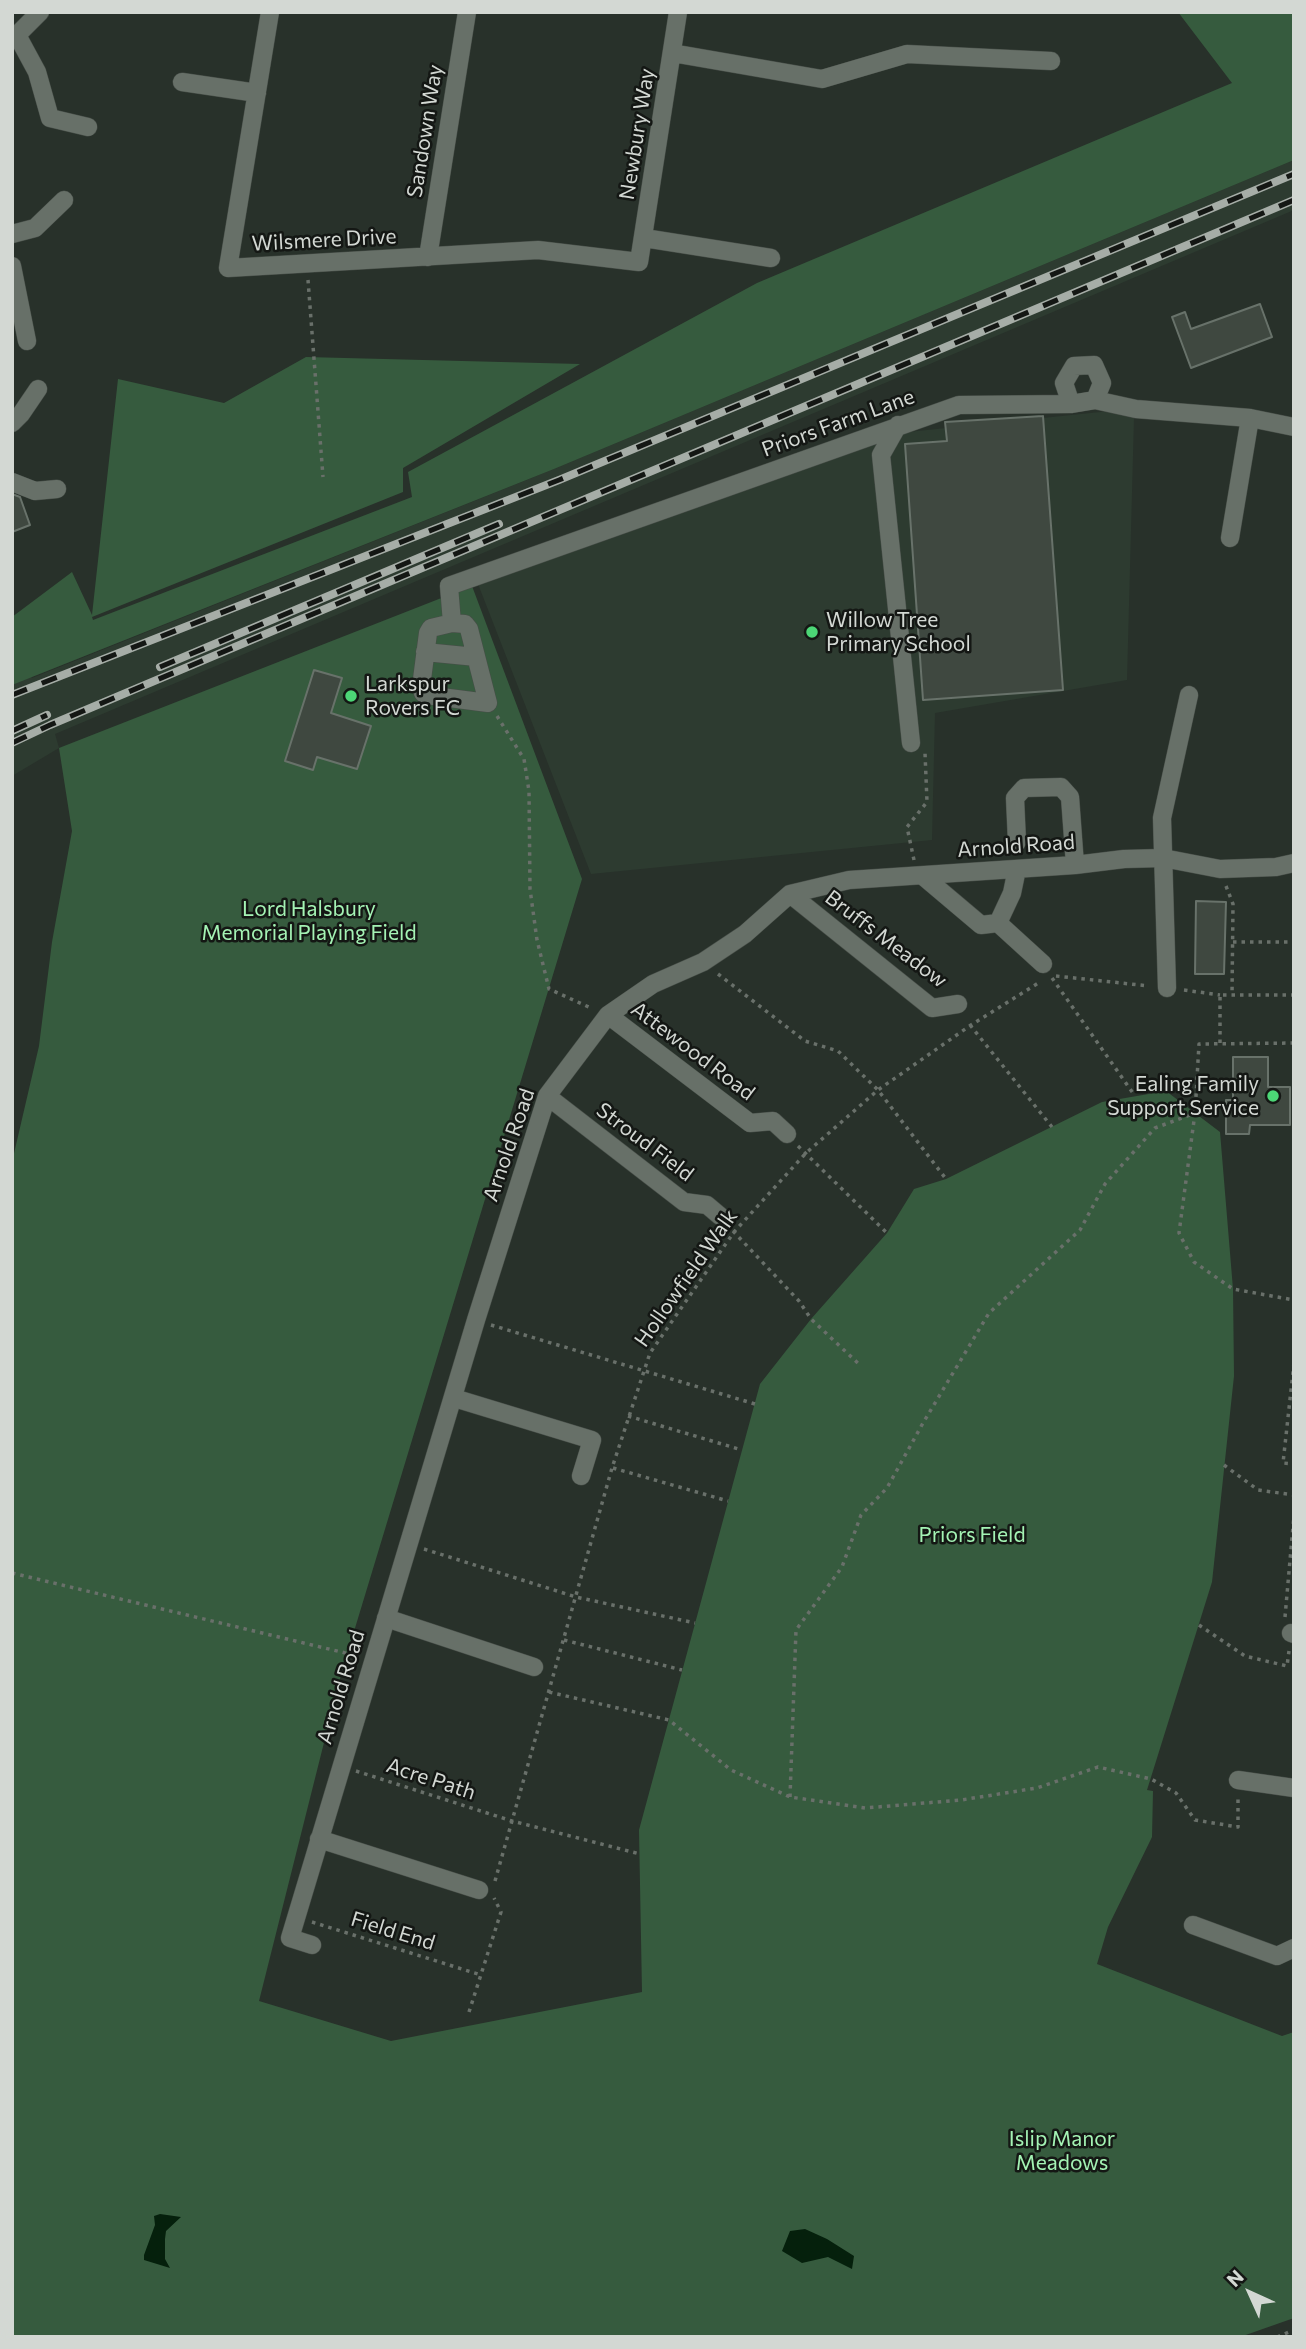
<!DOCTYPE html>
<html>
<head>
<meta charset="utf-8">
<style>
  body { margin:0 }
  #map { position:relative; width:1306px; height:2349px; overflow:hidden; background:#28312a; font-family:Commissioner,sans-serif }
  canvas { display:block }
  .frame { position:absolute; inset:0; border:14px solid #d3d8d3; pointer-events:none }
  .north { position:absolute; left:1215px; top:2258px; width:70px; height:70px; -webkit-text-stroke:5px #141714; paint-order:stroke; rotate:315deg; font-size:19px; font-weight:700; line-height:28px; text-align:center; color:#d3d8d3 }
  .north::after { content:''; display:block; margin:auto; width:24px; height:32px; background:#d3d8d3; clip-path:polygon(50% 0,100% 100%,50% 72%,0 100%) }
</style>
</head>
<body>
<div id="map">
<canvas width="1306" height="2349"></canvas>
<div class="frame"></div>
<div class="north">N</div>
</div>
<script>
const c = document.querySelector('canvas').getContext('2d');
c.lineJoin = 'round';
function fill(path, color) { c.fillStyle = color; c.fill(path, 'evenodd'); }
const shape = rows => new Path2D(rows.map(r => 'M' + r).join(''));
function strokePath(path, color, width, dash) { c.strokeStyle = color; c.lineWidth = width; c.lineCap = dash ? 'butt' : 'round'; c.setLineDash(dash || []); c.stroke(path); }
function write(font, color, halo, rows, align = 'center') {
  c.font = font + ' Commissioner,sans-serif'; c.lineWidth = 5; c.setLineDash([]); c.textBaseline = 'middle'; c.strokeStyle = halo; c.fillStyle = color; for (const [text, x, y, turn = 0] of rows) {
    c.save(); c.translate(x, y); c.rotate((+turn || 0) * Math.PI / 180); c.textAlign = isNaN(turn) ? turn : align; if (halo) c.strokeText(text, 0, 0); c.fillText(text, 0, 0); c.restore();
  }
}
const built = shape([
  [1294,160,1294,210,55,734,59,748,12,776,12,644,32,678,554,469],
  [1110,411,1134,418,1127,680,935,713,932,840,591,874,478,584,879,435]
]);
const green = shape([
  [1178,12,1294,12,1294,160,554,469,12,685,12,617,72,572,92,615,118,379,224,403,306,357,580,364,403,468,403,492,92,617,93,620,412,497,408,472,757,283,1232,83],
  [472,586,582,879,342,1671,259,2001,391,2041,642,1992,639,1830,760,1384,811,1319,887,1233,914,1189,946,1179,1102,1102,1166,1091,1220,1132,1233,1289,1234,1376,1212,1582,1147,1790,1153,1791,1152,1837,1108,1927,1097,1964,1282,2036,1294,2032,1294,2318,1240,2337,12,2337,12,1162,39,1046,52,942,72,831,59,748]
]);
const water = shape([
  [160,2214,181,2217,166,2231,165,2239,165,2259,170,2268,144,2260,144,2255,155,2225,154,2216],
  [805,2229,827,2239,854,2256,852,2269,828,2257,802,2263,782,2251,790,2231]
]);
const building = shape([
  [1260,304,1272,337,1191,368,1172,317,1185,312,1191,329,1260,304],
  [1043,416,1063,690,923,700,905,444,947,441,945,422,1043,416],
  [12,494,20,497,30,525,12,532,12,494],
  [314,670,342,678,331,713,371,726,357,769,317,757,313,770,285,761,314,670],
  [1196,901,1226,902,1224,974,1195,974,1196,901],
  [1233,1057,1268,1057,1268,1087,1290,1087,1290,1125,1250,1125,1249,1134,1226,1134,1226,1100,1233,1100,1233,1057]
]);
const path = shape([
  [308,280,323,477],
  [497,716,524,759,529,791,530,889,537,940,549,989,593,1009],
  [914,860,907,827,927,802,925,753],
  [1226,886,1233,904,1232,995],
  [1233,942,1294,942],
  [718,974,805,1041,838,1051,878,1090,946,1179],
  [1056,976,1149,986],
  [1052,978,1135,1096],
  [1184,990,1220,995],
  [970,1025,1052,1127],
  [1220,1043,1220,995,1294,995],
  [1195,1113,1179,1233,1194,1262,1233,1289,1294,1300],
  [798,1146,887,1233],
  [733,1231,799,1301,811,1319,861,1366],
  [491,1325,755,1404],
  [1294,1363,1283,1463,1294,1464],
  [628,1416,742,1450],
  [1224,1465,1258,1490,1294,1495],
  [613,1468,728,1501],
  [424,1549,576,1597,695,1623],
  [12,1573,358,1656],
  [1285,1617,1294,1515],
  [1199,1625,1245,1656,1287,1666,1289,1651],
  [564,1640,682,1670],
  [549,1692,669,1720,731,1770,790,1797,865,1808,961,1800,1037,1788,1098,1767,1151,1779,1176,1793,1195,1820,1238,1827,1238,1797],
  [356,1771,512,1821,640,1854],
  [790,1797,796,1630,842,1567,861,1515,887,1488,923,1423,989,1313,1080,1230,1105,1184,1155,1128,1195,1113,1199,1044,1294,1043],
  [495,1881,612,1468,650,1353,734,1232,806,1153,878,1090,971,1025,1040,982],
  [312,1922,481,1975],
  [469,2012,501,1912,494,1898],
  [1277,2337,1294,2330]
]);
const minor = shape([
  [270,12,228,268,538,250,639,262,678,12],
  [17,35,37,72,50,118,88,127],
  [12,40,40,12],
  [672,53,822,79,907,54,1051,61],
  [182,82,257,93],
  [12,234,35,228,64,200],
  [644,238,771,258],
  [428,257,467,12],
  [12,266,27,341],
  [1071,404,1064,383,1074,366,1094,365,1102,383,1095,400],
  [12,423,21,414,38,389],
  [898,425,881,455,911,743],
  [12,482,35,491,57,489],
  [1230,538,1250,418],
  [452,623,449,586,959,405,1071,404,1095,400,1136,409,1250,418,1294,427],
  [452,623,465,624,469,629,488,703,426,695,423,693,421,687,428,633,431,628,452,623],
  [425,652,476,657],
  [1017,842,1015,798,1024,788,1061,787,1070,797,1075,865],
  [923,876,981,925,998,923,1043,964],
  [790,894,932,1008,958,1004],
  [998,923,1012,893,1017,869],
  [1167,988,1162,818,1189,695],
  [608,1015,750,1123,773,1121,787,1134],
  [547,1096,684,1202,707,1205,720,1216],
  [454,1398,592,1440,581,1476],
  [386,1618,534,1667],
  [1291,1633,1294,1634],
  [1238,1780,1294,1788],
  [319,1839,479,1890],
  [1193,1925,1277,1956,1294,1948],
  [312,1945,290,1938,476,1320,547,1096,608,1015,653,984,703,962,745,934,790,894,849,880,1075,865,1124,859,1163,858,1220,869,1276,867,1294,863]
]);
const rail = shape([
  [160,667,499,524],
  [12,695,559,480,1294,174],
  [12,731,47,715],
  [12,743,50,725,1294,200]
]);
const markers = [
  [812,632,7,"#4cd676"],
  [351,696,7,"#4cd676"],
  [1273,1096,7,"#4cd676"]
];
const streetNames = [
  ["Sandown Way",425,131,-81],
  ["Newbury Way",637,134,-81],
  ["Wilsmere Drive",324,240,-3],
  ["Priors Farm Lane",838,423,-20],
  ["Arnold Road",1016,846,-4],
  ["Bruffs Meadow",886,939,37],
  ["Attewood Road",693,1051,37],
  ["Stroud Field",645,1142,37],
  ["Arnold Road",509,1145,-71],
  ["Hollowfield Walk",686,1278,-55],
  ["Arnold Road",341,1687,-73],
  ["Acre Path",431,1779,18],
  ["Field End",393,1931,17]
];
const poiNames = [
  ["Willow Tree",826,620],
  ["Primary School",826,644],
  ["Larkspur",365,684],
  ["Rovers FC",365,708],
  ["Ealing Family",1259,1084,"right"],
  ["Support Service",1259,1108,"right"]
];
const parkNames = [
  ["Lord Halsbury",309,909],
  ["Memorial Playing Field",309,933],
  ["Priors Field",972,1535],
  ["Islip Manor",1062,2139],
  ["Meadows",1062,2163]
];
fill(built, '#2d3b30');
fill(green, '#365b3e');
fill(water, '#05200c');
fill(building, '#3f4840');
strokePath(building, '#68726a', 2);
strokePath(minor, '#474e48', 19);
strokePath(path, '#69706a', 3.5, [3.5, 5]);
strokePath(minor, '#677068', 18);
strokePath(rail, '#a6ada7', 8);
strokePath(rail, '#141714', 5, [16]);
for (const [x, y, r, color] of markers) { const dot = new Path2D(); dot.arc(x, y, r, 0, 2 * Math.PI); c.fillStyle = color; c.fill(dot); strokePath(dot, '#141714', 2.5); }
write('21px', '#d3d8d3', '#141714', streetNames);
write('21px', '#d3d8d3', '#141714', poiNames, 'left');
write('21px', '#a4f3b4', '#141714', parkNames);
</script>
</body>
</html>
